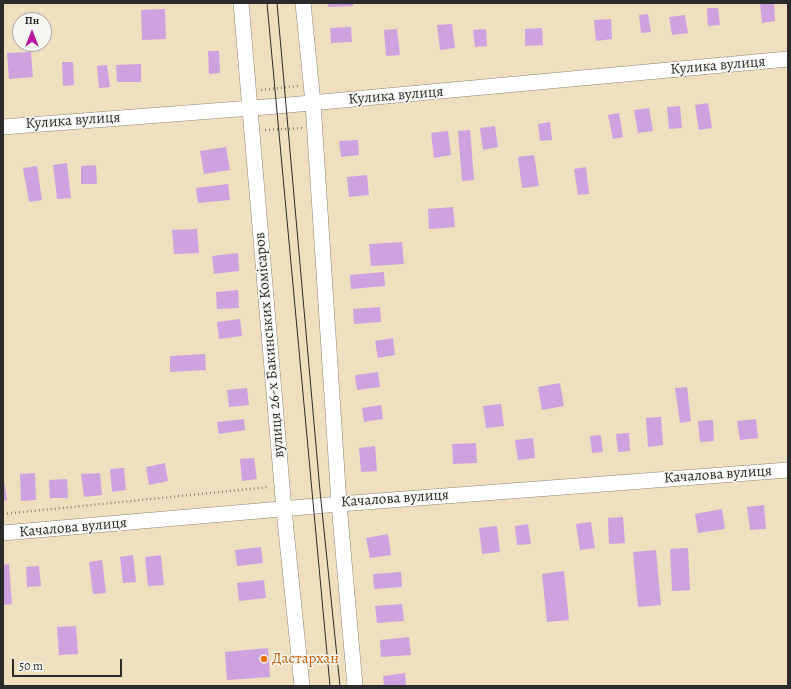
<!DOCTYPE html>
<html>
<head>
<meta charset="utf-8">
<style>
  body { margin:0 }
  #map { position:relative; width:791px; height:689px; overflow:hidden; background:#eedfbf; font-family:Alegreya,serif }
  canvas { display:block }
  .frame { position:absolute; inset:0; border:4px solid #2b2b2b; pointer-events:none }
  .north { position:absolute; left:12px; top:12px; width:40px; height:40px; box-sizing:border-box; background:#f6f6f2; border:1px solid #a5a5a2; border-radius:50%; rotate:0deg; font-size:11px; font-weight:700; line-height:16px; text-align:center; color:#2b2b2b }
  .north::after { content:''; display:block; margin:auto; width:14px; height:18px; background:#b5179e; clip-path:polygon(50% 0,100% 100%,50% 72%,0 100%) }
  .scale { position:absolute; left:12px; top:659px; width:110px; height:18px; box-sizing:border-box; border:2px solid #2b2b2b; border-top:0; padding-left:5px; font-size:12px; line-height:14px; white-space:nowrap; color:#2b2b2b; -webkit-text-stroke:3px #f6f6f2; paint-order:stroke }
</style>
</head>
<body>
<div id="map">
<canvas width="791" height="689"></canvas>
<div class="frame"></div>
<div class="north">Пн</div>
<div class="scale">50 m</div>
</div>
<script>
const c = document.querySelector('canvas').getContext('2d');
c.lineJoin = 'round';
function fill(path, color) { c.fillStyle = color; c.fill(path, 'evenodd'); }
const shape = rows => new Path2D(rows.map(r => 'M' + r).join(''));
function strokePath(path, color, width, dash) { c.strokeStyle = color; c.lineWidth = width; c.lineCap = dash ? 'butt' : 'round'; c.setLineDash(dash || []); c.stroke(path); }
function write(font, color, halo, rows, align = 'center') {
  c.font = font + ' Alegreya,serif'; c.lineWidth = 3; c.setLineDash([]); c.textBaseline = 'middle'; c.strokeStyle = halo; c.fillStyle = color; for (const [text, x, y, turn = 0] of rows) {
    c.save(); c.translate(x, y); c.rotate((+turn || 0) * Math.PI / 180); c.textAlign = isNaN(turn) ? turn : align; if (halo) c.strokeText(text, 0, 0); c.fillText(text, 0, 0); c.restore();
  }
}
const building = shape([
  [328,3,353,3,353,6,328,7],
  [760,3,774,3,775,21,762,23],
  [707,8,718,8,720,25,708,26],
  [165,9,166,39,142,40,141,10],
  [648,14,651,32,641,33,639,15],
  [685,15,688,33,672,35,669,17],
  [611,19,612,39,596,41,594,20],
  [452,24,455,48,440,50,437,25],
  [351,27,352,42,331,43,330,28],
  [542,28,543,45,525,46,525,29],
  [397,29,400,55,386,56,384,30],
  [486,29,487,46,475,47,473,30],
  [208,51,219,51,220,73,209,74],
  [31,52,33,77,9,79,7,53],
  [62,62,73,62,74,85,63,86],
  [141,64,141,82,117,82,116,65],
  [107,65,110,87,99,88,97,66],
  [708,103,712,128,699,130,695,105],
  [680,106,682,128,669,129,667,107],
  [649,108,653,131,638,133,634,110],
  [619,113,623,137,613,139,608,115],
  [550,122,552,140,540,141,538,124],
  [495,126,498,147,483,150,480,128],
  [470,130,474,180,462,181,458,131],
  [448,131,451,155,434,158,431,133],
  [358,140,359,155,341,157,339,141],
  [226,147,230,170,204,174,200,151],
  [534,155,539,186,522,188,518,157],
  [67,163,71,198,57,199,53,165],
  [96,165,97,184,81,184,81,166],
  [37,166,42,200,29,202,23,168],
  [586,167,589,194,578,195,574,169],
  [367,175,369,195,349,197,347,177],
  [228,184,230,200,198,203,196,188],
  [453,207,455,227,429,229,428,209],
  [197,229,199,253,174,254,172,230],
  [402,242,404,264,371,266,369,244],
  [238,253,239,271,214,274,212,256],
  [384,272,385,286,351,289,350,275],
  [238,290,239,308,217,309,216,292],
  [380,307,381,322,354,324,353,309],
  [240,319,242,336,219,339,217,322],
  [393,338,395,355,378,358,375,341],
  [205,354,206,370,170,372,170,356],
  [378,372,380,387,357,390,355,375],
  [560,383,564,406,542,410,538,387],
  [687,387,691,421,680,423,675,388],
  [247,388,249,405,229,407,227,390],
  [501,404,504,426,486,428,483,406],
  [381,405,383,419,364,422,362,408],
  [661,417,663,445,648,447,646,418],
  [244,419,245,430,219,434,217,422],
  [756,419,758,438,740,440,737,421],
  [713,420,714,441,700,442,698,421],
  [629,433,630,451,618,452,616,434],
  [601,435,603,452,592,453,590,436],
  [533,438,535,458,518,460,515,440],
  [476,443,477,463,453,464,452,444],
  [375,446,377,471,361,472,359,448],
  [254,458,257,479,242,481,240,459],
  [165,463,168,481,149,485,146,467],
  [124,468,126,490,112,492,110,469],
  [35,473,36,500,21,501,20,474],
  [100,473,102,495,84,497,81,474],
  [3,474,7,500,3,501],
  [67,479,68,498,50,498,49,480],
  [764,505,766,529,750,530,747,507],
  [722,509,725,529,698,533,695,514],
  [623,517,625,543,609,544,608,518],
  [591,522,595,548,580,550,576,524],
  [528,524,531,544,517,545,515,526],
  [497,526,500,552,482,554,479,528],
  [388,534,391,555,370,558,366,538],
  [261,547,263,563,237,566,235,550],
  [688,548,690,590,672,591,670,549],
  [656,550,661,605,638,607,633,552],
  [133,555,136,582,123,583,120,557],
  [161,555,164,585,148,586,145,557],
  [102,560,106,593,93,594,89,562],
  [9,564,12,604,3,605,3,565],
  [39,566,41,586,27,587,26,567],
  [564,571,569,620,547,622,542,574],
  [401,572,402,587,374,589,373,574],
  [264,580,266,598,239,601,237,583],
  [402,604,404,621,377,623,375,606],
  [76,626,78,654,59,655,57,627],
  [409,637,411,655,381,657,380,640],
  [268,648,270,677,227,680,225,652],
  [405,673,406,686,384,686,383,676]
]);
const path = shape([
  [261,90,298,86],
  [265,130,302,128],
  [3,514,269,487]
]);
const minor = shape([
  [241,3,284,510,302,686],
  [303,3,313,103,339,504,355,686],
  [3,127,278,106,788,59],
  [3,533,339,504,788,470]
]);
const tram = shape([
  [267,3,330,686],
  [277,3,320,491,340,686]
]);
const markers = [
  [264,659,4,"#e8710a"]
];
const streetNames = [
  ["Кулика вулиця",718,66,-5],
  ["Кулика вулиця",396,96,-5],
  ["Кулика вулиця",73,121,-4],
  ["вулиця 26-х Бакинських Комісаров",270,345,-95],
  ["Качалова вулиця",718,475,-4],
  ["Качалова вулиця",395,499,-4],
  ["Качалова вулиця",73,528,-5]
];
const foodNames = [
  ["Дастархан",272,659]
];
fill(building, '#cda2df');
strokePath(minor, '#8c8575', 16);
strokePath(path, '#8c8575', 2.5, [1, 3]);
strokePath(minor, '#fff', 15);
strokePath(tram, '#2b2b2b', 1);
for (const [x, y, r, color] of markers) { const dot = new Path2D(); dot.arc(x, y, r, 0, 2 * Math.PI); c.fillStyle = color; c.fill(dot); strokePath(dot, '#f6f6f2', 1.5); }
write('15px', '#2b2b2b', '#f6f6f2', streetNames);
write('15px', '#c56008', '#f6f6f2', foodNames, 'left');
</script>
</body>
</html>
